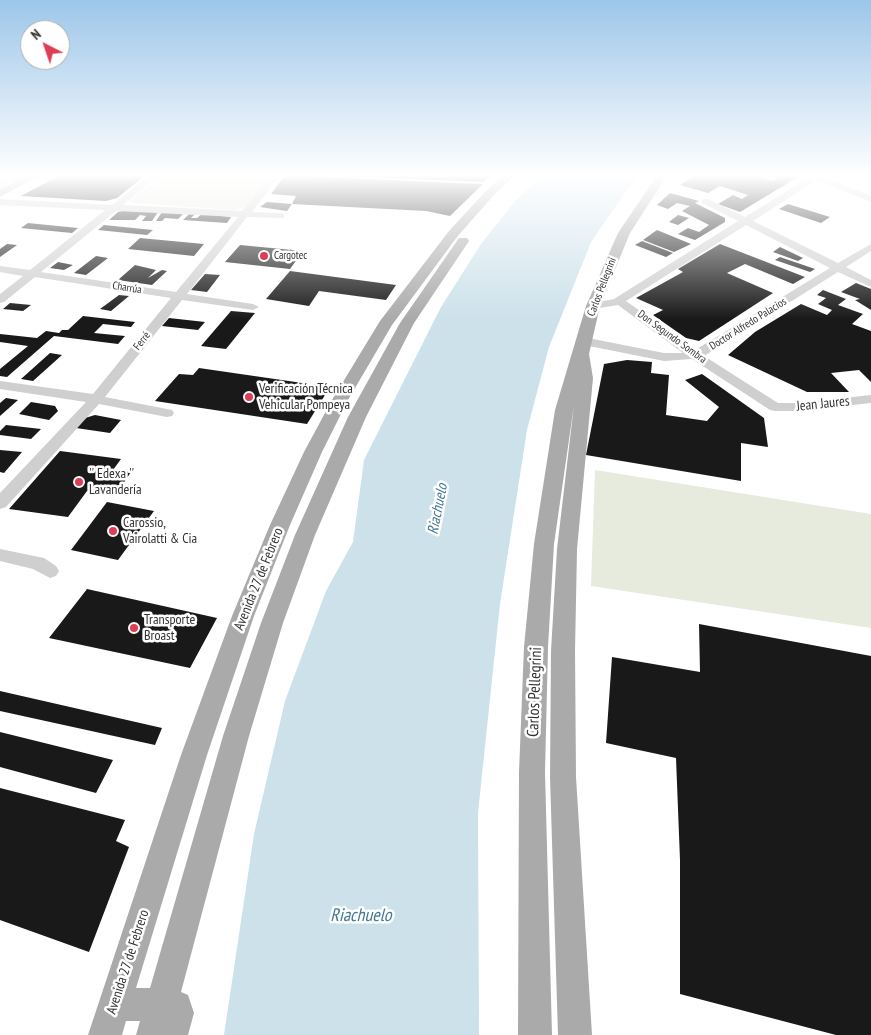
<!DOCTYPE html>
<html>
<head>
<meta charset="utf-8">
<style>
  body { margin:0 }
  #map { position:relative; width:871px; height:1035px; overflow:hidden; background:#fff; font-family:"PT Sans Narrow",sans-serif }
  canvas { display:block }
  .north { position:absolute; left:20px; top:20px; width:50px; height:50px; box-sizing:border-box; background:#fff; border:1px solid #adadad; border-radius:50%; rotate:319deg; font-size:14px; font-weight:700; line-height:20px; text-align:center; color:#323232 }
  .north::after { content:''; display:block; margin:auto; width:18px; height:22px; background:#de3e55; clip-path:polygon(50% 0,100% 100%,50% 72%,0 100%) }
</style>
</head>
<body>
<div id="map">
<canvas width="871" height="1035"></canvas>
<div class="north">N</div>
</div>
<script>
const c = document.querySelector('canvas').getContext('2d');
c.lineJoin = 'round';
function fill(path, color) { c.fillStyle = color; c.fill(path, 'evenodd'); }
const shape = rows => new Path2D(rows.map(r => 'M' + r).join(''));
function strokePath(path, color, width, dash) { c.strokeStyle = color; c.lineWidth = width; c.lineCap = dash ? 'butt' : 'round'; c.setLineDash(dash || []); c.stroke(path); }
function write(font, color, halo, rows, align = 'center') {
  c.font = font + ' "PT Sans Narrow",sans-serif'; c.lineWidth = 5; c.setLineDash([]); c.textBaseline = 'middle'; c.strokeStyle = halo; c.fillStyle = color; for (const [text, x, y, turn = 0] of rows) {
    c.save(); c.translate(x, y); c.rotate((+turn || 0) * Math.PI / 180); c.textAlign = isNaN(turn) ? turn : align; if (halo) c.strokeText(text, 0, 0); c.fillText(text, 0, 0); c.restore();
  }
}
const green = shape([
  [4,174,33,174,0,192,0,176],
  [163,174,273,174,244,208,235,210,133,203,130,201],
  [595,470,871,514,871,628,591,586]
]);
const water = shape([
  [544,174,642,174,627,190,591,242,549,347,527,430,500,604,478,813,479,1035,224,1035,254,834,285,701,326,591,353,542,364,460,441,307,481,244,516,200]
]);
const building = shape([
  [62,174,147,174,117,198,106,201,21,196],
  [313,174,443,174,490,176,483,182,313,175],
  [696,174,750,174,773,181,779,178,767,174,803,174,740,212,718,204,733,195,742,199,748,195,720,186,708,193,680,185],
  [285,175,455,183,483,184,450,216,426,211,292,204,296,196,271,194],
  [670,193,699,201,695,203,725,218,725,222,695,240,678,234,688,228,699,232,709,225,682,211,690,206,677,203,668,209,657,205],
  [267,202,292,204,287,211,260,207],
  [788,204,830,217,821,223,779,209],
  [126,210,158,212,152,221,142,221,146,216,140,215,135,220,109,220,118,212],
  [162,212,184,213,178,219,165,218,162,221,156,221],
  [189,214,195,214,191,218,197,218,202,214,231,217,227,223,183,220],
  [678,215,689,218,678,225,669,222],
  [28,223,78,228,72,233,21,228],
  [104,225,153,230,147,235,98,230],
  [657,230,691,244,674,252,643,240],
  [140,238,204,244,194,256,128,249],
  [642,241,673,253,666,257,635,245],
  [7,244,17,245,0,257,0,249],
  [720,244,805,277,793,284,745,264,727,273,773,293,699,341,686,338,653,315,663,310,636,298,683,272,678,269],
  [240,245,303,251,290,269,225,262],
  [780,247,803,258,798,261,773,252],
  [96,256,108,258,86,275,74,273],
  [780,257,815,269,810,272,775,260],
  [58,262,73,265,64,270,50,268],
  [135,265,156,270,148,278,162,270,167,271,152,285,118,280],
  [290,271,396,285,386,300,319,291,309,306,266,299],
  [205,274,220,275,207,292,191,290],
  [856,283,871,289,871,310,855,300,860,299,841,292],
  [823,290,846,299,838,305,863,314,852,324,871,331,871,382,859,370,831,373,849,392,807,392,728,355,755,332,801,304,827,315,832,310,818,304,826,298,817,295],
  [119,295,129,296,111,311,100,309],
  [10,303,31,305,23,311,3,309],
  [231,311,255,313,226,349,201,346],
  [83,316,135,322,131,327,103,324,94,333,125,336,118,344,54,336,7,377,0,376,0,369,28,346,0,342,0,334,37,338,46,331,59,333,62,330,68,330],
  [169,318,205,322,198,330,162,326],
  [50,353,62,355,33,381,21,379],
  [627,360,652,362,651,373,669,375,666,415,707,421,719,407,685,380,702,374,764,418,768,447,741,443,741,481,586,455,604,364],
  [199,368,330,387,307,424,155,401,179,374,193,375],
  [6,398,18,400,0,416,0,403],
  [31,402,55,406,58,411,49,420,19,414],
  [95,415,121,420,110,433,76,428,85,418],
  [6,425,41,429,31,439,0,435,0,431],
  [0,450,22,452,4,473,0,472],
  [60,451,121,459,113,470,131,472,116,494,87,491,68,517,9,509],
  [107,502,154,511,118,560,71,550],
  [87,589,217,618,190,668,49,638],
  [699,624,871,656,871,1035,836,1035,680,994,680,860,676,758,606,743,612,657,700,672],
  [0,691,162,728,155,745,0,711],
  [0,732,113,760,96,793,0,767],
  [0,788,125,820,116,841,129,847,89,952,0,920]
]);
const minor = shape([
  [151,174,160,174,123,205,242,211,272,174,281,174,252,212,281,213,284,214,284,218,247,217,187,294,253,304,259,307,253,310,182,300,105,397,172,410,174,413,172,416,167,417,99,404,6,507,0,509,0,493,86,402,0,389,0,381,93,394,171,298,35,277,4,302,0,303,0,294,23,276,0,272,0,266,30,270,105,210,0,205,0,199,112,205,151,174],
  [116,211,238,217,176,292,41,272,116,211],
  [805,174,825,174,823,177,871,196,871,202,817,180,753,221,838,263,871,244,871,251,846,267,871,280,871,287,838,272,704,356,778,403,798,403,871,395,871,403,798,411,775,411,770,410,692,359,664,361,579,344,577,341,583,337,664,353,683,353,618,305,593,309,587,306,589,304,614,299,738,221,702,203,702,199,708,199,745,217,810,177,805,174],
  [746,225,830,268,695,350,626,301,746,225],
  [0,549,44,558,56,566,59,571,56,576,50,578,33,569,0,561,0,549]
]);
const major = shape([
  [30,174,43,174,0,197,0,190,30,174],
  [505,174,516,174,493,196,457,237,392,325,348,400,322,452,290,525,254,616,207,755,136,988,150,988,223,736,261,623,295,535,348,417,400,323,459,238,467,238,469,241,414,323,366,417,315,535,283,623,249,736,181,992,188,995,194,1013,188,1035,136,1035,140,1021,126,1021,122,1035,88,1035,181,755,232,616,270,525,304,452,332,400,380,321,449,231,485,192,505,174],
  [658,174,668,174,630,233,600,306,589,354,593,378,577,549,575,651,576,777,592,1035,558,1035,550,777,551,651,557,549,574,405,554,544,548,647,545,772,552,1035,518,1035,519,772,524,647,534,544,555,410,586,306,618,233,658,174]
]);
const markers = [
  [264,256,5,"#de3e55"],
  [249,397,5,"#de3e55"],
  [79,482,5,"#de3e55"],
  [113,531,5,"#de3e55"],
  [134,628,5,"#de3e55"]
];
const farPoinames = [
  ["Cargotec",274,256]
];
const farStreetnames = [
  ["Carlos Pellegrini",602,287,-69],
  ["Charrúa",127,288,9],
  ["Doctor Alfredo Palacios",748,324,-32],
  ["Don Segundo Sombra",672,337,36],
  ["Ferré",142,341,-52]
];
const poiNames = [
  ["Verificación Técnica",259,389],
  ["Vehicular Pompeya",259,405],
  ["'' Edexa ''",89,474],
  ["Lavandería",89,490],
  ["Carossio,",123,523],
  ["Vairolatti & Cia",123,539],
  ["Transporte",144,620],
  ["Broast",144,636]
];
const streetNames = [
  ["Jean Jaures",823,404,-6],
  ["Avenida 27 de Febrero",259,579,-68],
  ["Avenida 27 de Febrero",128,962,-72]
];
const waterNames = [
  ["Riachuelo",438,509,-79]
];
const nearStreetnames = [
  ["Carlos Pellegrini",535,692,-88]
];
const nearWaternames = [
  ["Riachuelo",361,916]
];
fill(green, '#e6ebde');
fill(water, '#cce1ea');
fill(building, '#191919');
fill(minor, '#cfcfcf');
fill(major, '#aaa');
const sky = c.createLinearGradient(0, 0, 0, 319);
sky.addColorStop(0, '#9dc6e9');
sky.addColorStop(0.55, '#fff');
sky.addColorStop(1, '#ffffff00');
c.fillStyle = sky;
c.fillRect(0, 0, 871, 319);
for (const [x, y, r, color] of markers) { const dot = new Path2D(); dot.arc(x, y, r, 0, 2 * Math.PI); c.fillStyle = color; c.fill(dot); strokePath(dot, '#fff', 2); }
write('11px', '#323232', '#fff', farPoinames, 'left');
write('11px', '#323232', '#fff', farStreetnames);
write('14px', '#323232', '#fff', poiNames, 'left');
write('14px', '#323232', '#fff', streetNames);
write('italic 15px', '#427891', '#fff', waterNames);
write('16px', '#323232', '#fff', nearStreetnames);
write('italic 18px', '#427891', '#fff', nearWaternames);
</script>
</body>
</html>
